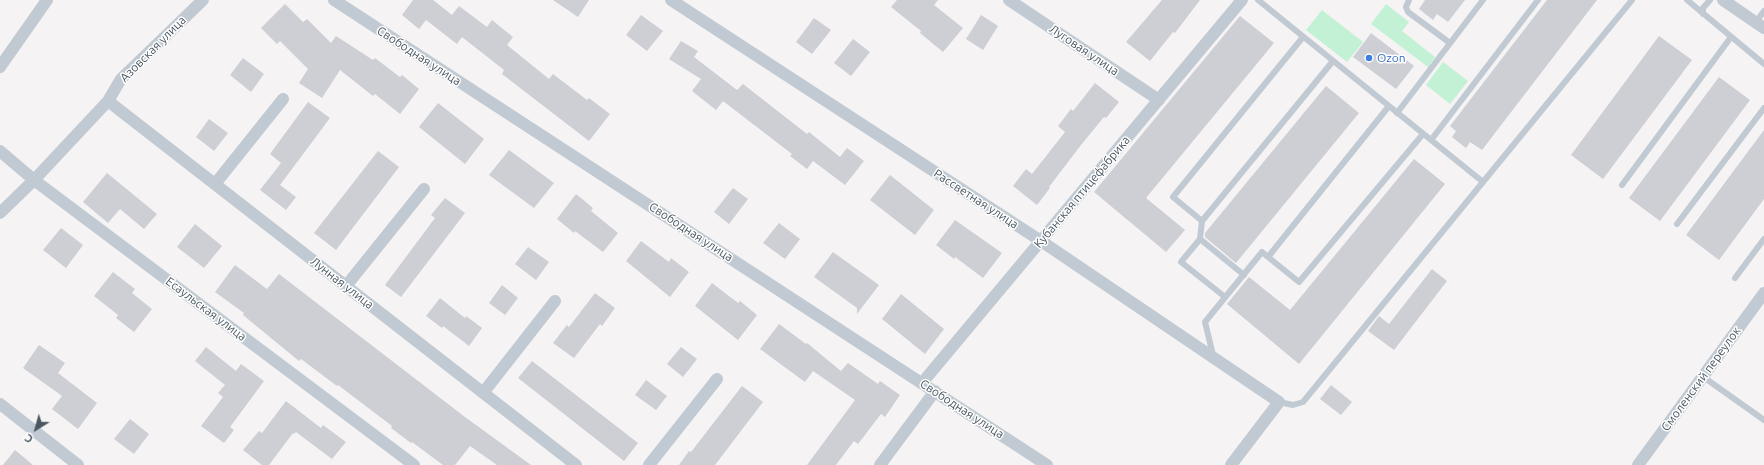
<!DOCTYPE html>
<html>
<head>
<meta charset="utf-8">
<style>
  body { margin:0 }
  #map { position:relative; width:1764px; height:465px; overflow:hidden; background:#f5f3f3; font-family:Ubuntu,sans-serif }
  canvas { display:block }
  .north { position:absolute; left:16px; top:409px; width:40px; height:40px; -webkit-text-stroke:3px #fff; paint-order:stroke; rotate:217deg; font-size:11px; font-weight:700; line-height:16px; text-align:center; color:#4a5661 }
  .north::after { content:''; display:block; margin:auto; width:14px; height:18px; background:#4a5661; clip-path:polygon(50% 0,100% 100%,50% 72%,0 100%) }
</style>
</head>
<body>
<div id="map">
<canvas width="1764" height="465"></canvas>
<div class="north">С</div>
</div>
<script>
const c = document.querySelector('canvas').getContext('2d');
c.lineJoin = 'round';
function fill(path, color) { c.fillStyle = color; c.fill(path, 'evenodd'); }
const shape = rows => new Path2D(rows.map(r => 'M' + r).join(''));
function strokePath(path, color, width, dash) { c.strokeStyle = color; c.lineWidth = width; c.lineCap = dash ? 'butt' : 'round'; c.setLineDash(dash || []); c.stroke(path); }
function write(font, color, halo, rows, align = 'center') {
  c.font = font + ' Ubuntu,sans-serif'; c.lineWidth = 3; c.setLineDash([]); c.textBaseline = 'middle'; c.strokeStyle = halo; c.fillStyle = color; for (const [text, x, y, turn = 0] of rows) {
    c.save(); c.translate(x, y); c.rotate((+turn || 0) * Math.PI / 180); c.textAlign = isNaN(turn) ? turn : align; if (halo) c.strokeText(text, 0, 0); c.fillText(text, 0, 0); c.restore();
  }
}
const green = shape([
  [1386,4,1409,22,1402,31,1435,57,1428,67,1371,24],
  [1322,10,1363,42,1347,62,1306,30],
  [1443,62,1468,81,1450,104,1426,85]
]);
const building = shape([
  [413,0,433,0,452,15,459,6,487,27,492,20,513,37,507,45,549,79,553,74,587,100,589,98,610,114,589,141,502,74,504,70,462,37,457,44,426,20,419,29,402,15],
  [553,0,589,0,578,17],
  [897,0,938,0,934,5,963,28,943,52,920,33,921,31,891,7],
  [1162,0,1200,0,1175,33,1173,32,1150,61,1126,42],
  [1425,0,1465,0,1448,22,1437,14,1433,20,1419,9],
  [1547,0,1597,0,1482,150,1470,142,1466,148,1452,137,1456,131,1450,126],
  [285,4,303,22,307,19,331,43,336,36,373,60,375,58,400,77,402,75,419,89,400,114,375,94,373,96,340,70,322,98,299,83,308,69,280,41,277,44,261,28],
  [641,15,663,31,647,51,626,35],
  [981,15,998,26,983,50,966,39],
  [1240,16,1274,43,1146,198,1185,230,1166,252,1094,192],
  [814,18,831,30,812,54,796,42],
  [1371,33,1414,66,1396,89,1353,57],
  [1659,36,1692,60,1603,179,1571,155],
  [853,39,870,52,851,76,834,63],
  [681,41,698,51,694,57,737,90,743,84,807,134,809,132,840,157,847,148,864,161,845,185,813,161,807,169,790,156,792,154,723,101,716,110,692,91,701,79,669,59],
  [243,58,264,74,251,92,230,75],
  [1719,77,1750,100,1660,221,1629,198],
  [1095,83,1119,102,1106,118,1104,117,1081,145,1049,187,1050,188,1037,205,1013,186,1026,169,1032,174,1065,132,1058,126,1071,109,1073,111],
  [1326,86,1359,113,1236,263,1205,237,1205,233],
  [308,102,330,118,280,185,296,197,286,210,260,190,281,163,270,154],
  [438,103,484,139,465,164,419,127],
  [209,119,228,133,214,151,196,137],
  [1764,130,1764,199,1719,260,1686,235],
  [509,150,554,183,534,208,489,175],
  [378,151,399,167,336,250,314,233],
  [1414,159,1445,184,1299,364,1227,304,1249,277,1290,310],
  [107,173,157,214,144,229,120,209,108,223,83,202],
  [890,175,934,210,915,235,870,200],
  [733,188,748,199,729,224,714,212],
  [576,194,593,208,591,211,618,233,603,252,575,231,574,233,557,219],
  [445,198,465,213,401,297,385,285,435,218,431,215],
  [955,220,1002,253,983,278,955,257,954,259,936,245],
  [779,223,800,239,785,259,763,243],
  [195,224,222,246,204,268,177,247],
  [61,228,83,245,66,268,43,250],
  [641,241,669,262,671,258,689,272,670,297,626,261],
  [528,247,549,262,536,280,515,264],
  [833,252,879,285,857,314,857,308,814,277],
  [235,265,267,289,279,274,465,417,531,465,497,465,470,446,455,465,443,465,412,442,411,443,391,428,392,426,338,385,337,386,301,359,299,361,243,315,244,313,215,292],
  [1432,269,1447,281,1394,350,1368,331,1379,316,1389,324],
  [113,272,135,289,132,293,152,309,134,332,116,318,118,315,94,296],
  [712,283,738,303,740,301,757,315,738,340,695,306],
  [502,285,518,298,505,315,489,303],
  [595,293,615,308,602,326,600,324,574,358,553,343,567,325,569,327],
  [901,294,944,329,925,354,882,319],
  [440,298,465,318,466,316,482,328,469,346,443,326,442,328,426,316],
  [779,324,806,344,807,343,841,371,848,363,878,384,880,381,900,395,885,417,881,414,858,444,854,441,836,465,807,465,855,400,813,371,805,382,760,349],
  [39,345,65,363,58,373,97,403,78,429,52,409,62,396,23,368],
  [206,347,236,371,241,364,264,381,230,427,234,430,224,443,201,426,223,397,218,393,225,385,195,361],
  [681,347,697,359,683,377,667,364],
  [532,361,638,443,624,461,518,378],
  [646,380,667,396,656,410,635,395],
  [1331,385,1352,402,1341,415,1320,399],
  [742,386,763,402,715,465,679,465,689,451,691,452],
  [286,401,321,428,323,425,346,442,332,459,296,432,294,434,293,433,269,465,262,465,243,450,259,431,262,433],
  [130,419,149,434,134,454,114,439],
  [15,450,33,465,3,465]
]);
const service = shape([
  [1258,0,1483,182,1303,402,1293,405,1279,402],
  [1409,0,1406,7,1408,12,1450,43],
  [1687,0,1764,64],
  [1703,14,1703,8,1710,0],
  [1756,22,1764,11],
  [1389,106,1268,257,1299,282,1423,134],
  [1397,113,1483,0],
  [1431,140,1538,0],
  [1483,182,1632,0],
  [1622,185,1731,37],
  [1202,221,1173,197,1303,37],
  [1677,224,1764,108],
  [1200,239,1202,221,1333,61],
  [1735,278,1764,239],
  [1225,297,1181,262,1200,239,1244,275],
  [1213,355,1205,322,1262,252,1268,257],
  [1702,376,1764,420]
]);
const minor = shape([
  [334,0,1047,465],
  [671,0,1041,241,1279,402,1231,465],
  [1009,0,1159,100],
  [1723,0,1764,28],
  [0,67,47,0],
  [108,101,576,465],
  [0,151,34,180,414,465],
  [215,184,283,99],
  [0,213,34,180,108,101,121,79,203,0],
  [346,286,424,189],
  [922,383,1242,0],
  [483,393,555,301],
  [0,404,78,465],
  [649,465,717,379],
  [880,465,935,391],
  [1638,465,1764,293]
]);
const markers = [
  [1369,58,4,"#3f7fe0"]
];
const streetNames = [
  ["Азовская улица",153,49,-45],
  ["Луговая улица",1084,50,34],
  ["Свободная улица",419,56,33],
  ["Кубанская птицефабрика",1082,192,-50],
  ["Рассветная улица",976,199,33],
  ["Свободная улица",691,232,33],
  ["Лунная улица",342,283,38],
  ["Есаульская улица",206,309,37],
  ["Смоленский переулок",1701,379,-54],
  ["Свободная улица",962,409,33]
];
const shopNames = [
  ["Ozon",1377,58]
];
fill(green, '#c3f1d5');
fill(building, '#cdcfd5');
strokePath(service, '#c1cad2', 6);
strokePath(minor, '#c1cad2', 12);
for (const [x, y, r, color] of markers) { const dot = new Path2D(); dot.arc(x, y, r, 0, 2 * Math.PI); c.fillStyle = color; c.fill(dot); strokePath(dot, '#fff', 1.5); }
write('12px', '#4a5661', '#fff', streetNames);
write('12px', '#366cbe', '#fff', shopNames, 'left');
</script>
</body>
</html>
